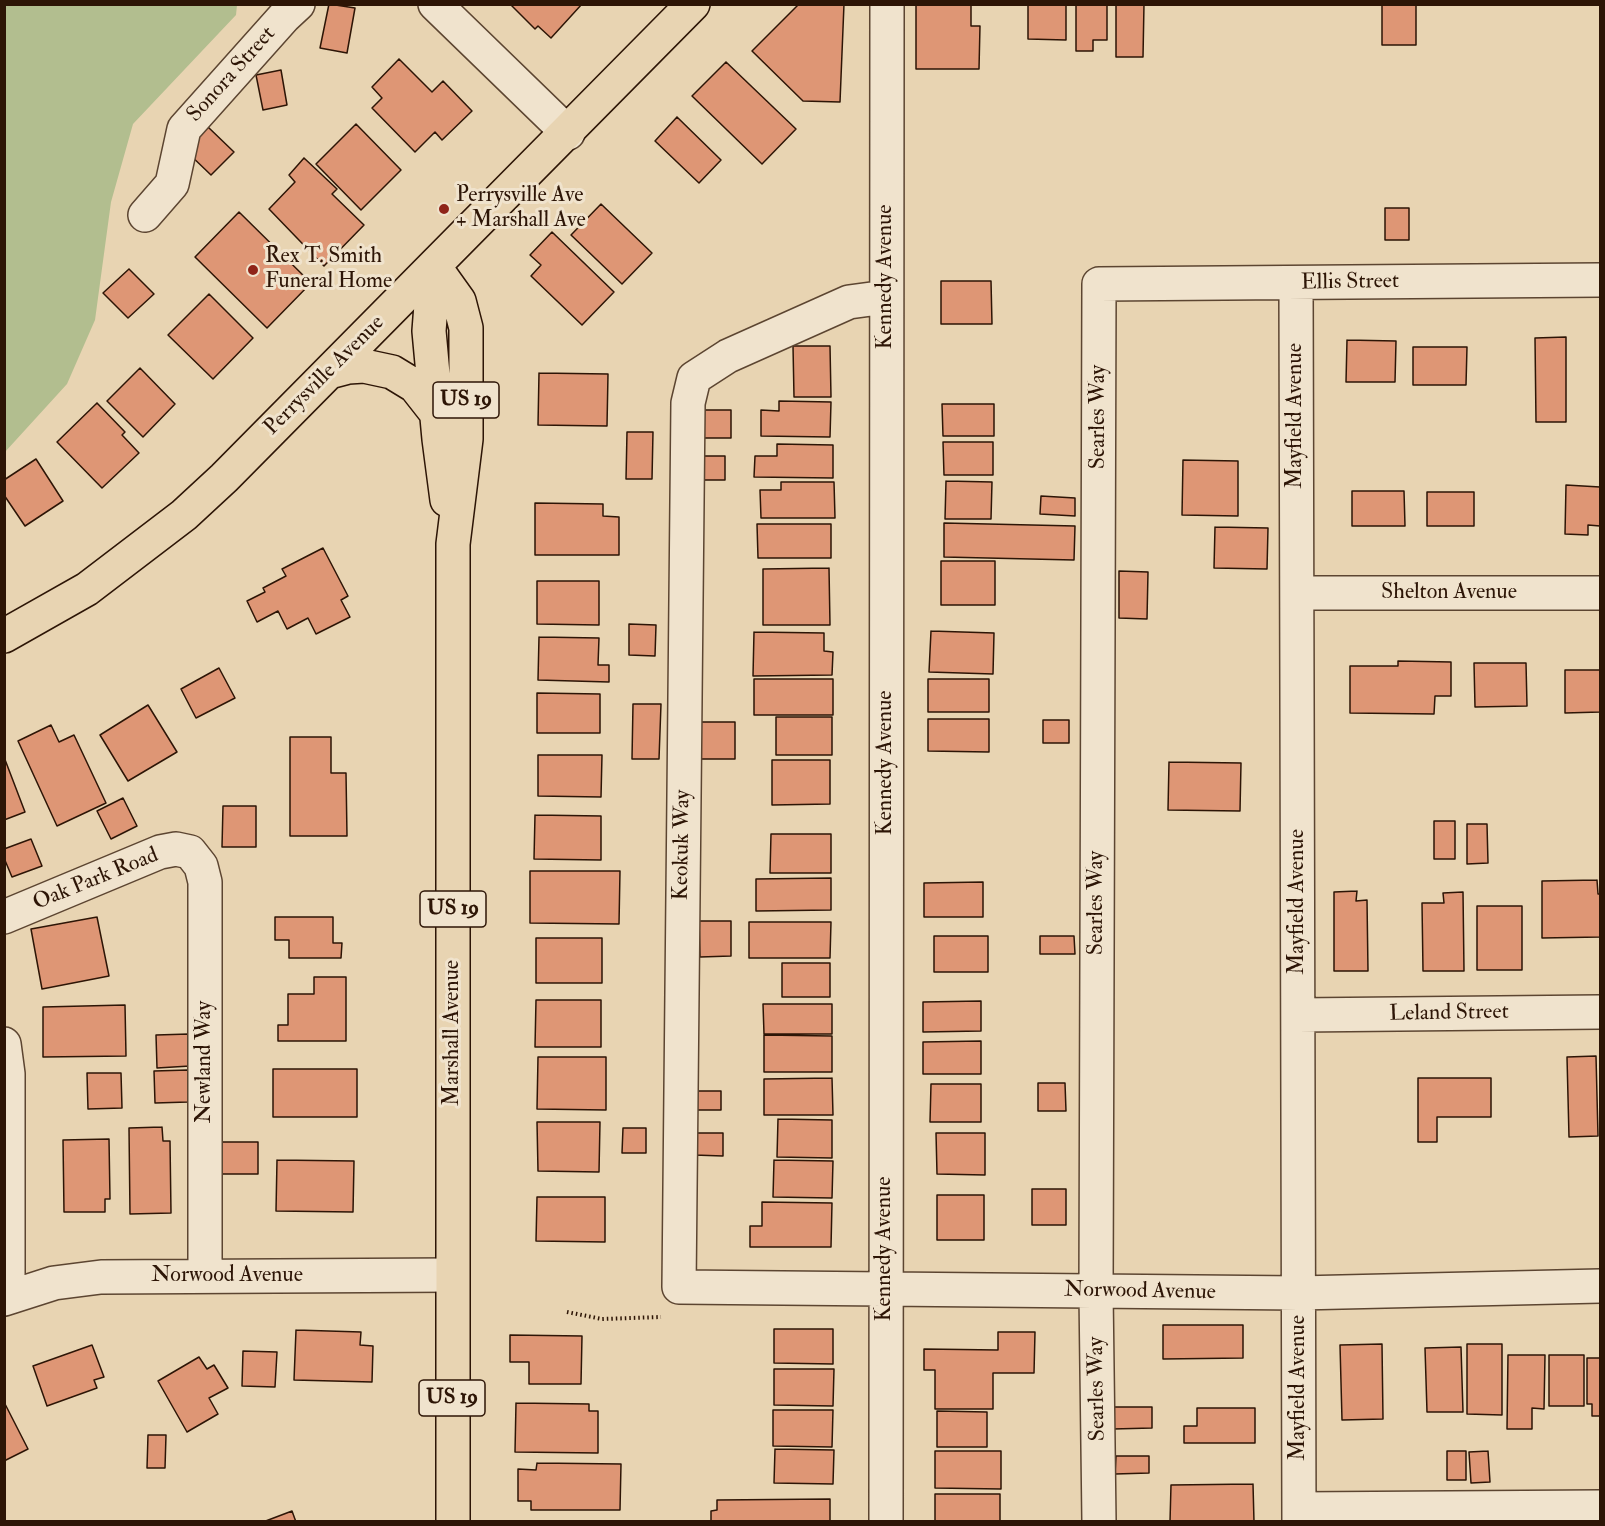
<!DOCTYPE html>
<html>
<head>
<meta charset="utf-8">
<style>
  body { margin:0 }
  #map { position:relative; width:1605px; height:1526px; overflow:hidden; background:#e8d4b2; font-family:"IM FELL Double Pica",serif }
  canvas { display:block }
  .frame { position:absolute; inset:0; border:6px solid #2d1506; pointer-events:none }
</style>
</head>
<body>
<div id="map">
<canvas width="1605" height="1526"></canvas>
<div class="frame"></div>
</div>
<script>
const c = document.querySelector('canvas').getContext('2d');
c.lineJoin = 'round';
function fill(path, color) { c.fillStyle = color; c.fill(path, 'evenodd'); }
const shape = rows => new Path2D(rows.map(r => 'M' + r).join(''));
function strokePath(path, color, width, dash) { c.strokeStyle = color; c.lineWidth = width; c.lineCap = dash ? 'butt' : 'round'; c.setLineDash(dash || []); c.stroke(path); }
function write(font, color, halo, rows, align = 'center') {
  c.font = font + ' "IM FELL Double Pica",serif'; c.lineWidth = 6; c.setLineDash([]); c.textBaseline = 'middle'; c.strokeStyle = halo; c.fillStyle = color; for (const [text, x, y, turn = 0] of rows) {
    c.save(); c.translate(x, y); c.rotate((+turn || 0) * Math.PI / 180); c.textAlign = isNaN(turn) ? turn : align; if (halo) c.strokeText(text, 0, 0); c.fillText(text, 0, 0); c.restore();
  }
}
const green = shape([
  [5,4,237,5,236,15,133,124,111,202,95,320,67,384,5,452]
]);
const building = shape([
  [329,4,355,8,347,53,320,48,329,4],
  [510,4,582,4,551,38,538,26,535,29,510,4],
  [799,4,844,4,840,102,803,101,752,51,799,4],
  [916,4,971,4,971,26,980,26,979,69,916,69,916,4],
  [1028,4,1066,4,1066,40,1028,39,1028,4],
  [1076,4,1107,4,1107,40,1093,40,1093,51,1076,51,1076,4],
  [1116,4,1144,4,1143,57,1116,57,1116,4],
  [1382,4,1416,4,1416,45,1382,45,1382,4],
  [399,59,432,92,443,81,472,111,442,140,435,132,415,152,372,108,382,98,372,87,399,59],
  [726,62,796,129,762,164,692,96,726,62],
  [281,70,287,105,263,110,256,75,281,70],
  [677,117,721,160,699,183,655,141,677,117],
  [356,124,401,170,361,210,316,164,356,124],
  [208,127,234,152,211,175,186,151,208,127],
  [304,158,337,189,332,194,364,225,324,266,269,209,295,182,289,175,304,158],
  [601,204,652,253,622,284,571,235,601,204],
  [1385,208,1409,208,1409,240,1385,240,1385,208],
  [239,212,311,283,267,328,195,257,239,212],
  [552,232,614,292,582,325,531,276,541,265,530,255,552,232],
  [129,269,154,294,128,318,103,293,129,269],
  [941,281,991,281,992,324,941,324,941,281],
  [209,294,253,338,213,379,168,335,209,294],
  [1566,337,1566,422,1536,422,1535,338,1566,337],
  [1347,340,1396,341,1395,382,1346,382,1347,340],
  [793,346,830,346,831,397,794,397,793,346],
  [1413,347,1467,347,1466,385,1413,385,1413,347],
  [140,368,175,404,143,437,107,401,140,368],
  [539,373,608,374,607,426,538,425,539,373],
  [779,401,831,402,830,437,761,436,761,410,779,411,779,401],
  [97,403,125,432,122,435,139,453,102,488,57,442,97,403],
  [942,404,994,404,994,436,943,436,942,404],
  [700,410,731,410,731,438,699,438,700,410],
  [627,432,653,432,652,479,626,479,627,432],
  [943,442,993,442,993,475,944,475,943,442],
  [777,444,833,445,833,478,754,477,755,456,777,456,777,444],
  [692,456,725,456,725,480,691,480,692,456],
  [36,459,63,501,25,526,4,495,4,480,36,459],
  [1183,460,1238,461,1238,516,1182,515,1183,460],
  [946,481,992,482,991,519,945,519,946,481],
  [781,482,834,482,835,518,761,518,760,490,781,490,781,482],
  [1566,485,1600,487,1600,526,1588,525,1588,535,1565,534,1566,485],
  [1352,491,1404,491,1405,526,1352,526,1352,491],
  [1427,492,1474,492,1474,526,1427,526,1427,492],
  [1041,496,1075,498,1075,516,1040,514,1041,496],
  [535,503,603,504,603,516,619,517,619,555,535,555,535,503],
  [944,523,1075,526,1074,560,944,557,944,523],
  [757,524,831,524,831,558,758,558,757,524],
  [1215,527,1268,528,1267,569,1214,568,1215,527],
  [323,548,348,596,341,600,350,617,316,634,308,618,287,629,278,611,257,622,247,601,265,592,263,588,286,576,282,569,323,548],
  [941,561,995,561,995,605,941,605,941,561],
  [829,568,830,625,763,625,763,569,829,568],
  [1119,571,1148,572,1147,619,1119,618,1119,571],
  [537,581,599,581,599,625,537,624,537,581],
  [629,624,656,625,655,656,629,655,629,624],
  [931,631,994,633,993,674,929,672,931,631],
  [754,632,824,633,824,651,833,652,832,675,753,676,754,632],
  [539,637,599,638,598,665,609,665,609,682,538,680,539,637],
  [1398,661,1451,662,1451,696,1435,696,1434,714,1350,713,1350,666,1398,666,1398,661],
  [1474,663,1526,663,1527,706,1475,707,1474,663],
  [219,668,235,698,196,718,181,689,219,668],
  [1565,670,1600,670,1600,712,1565,713,1565,670],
  [754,679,833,679,833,715,754,715,754,679],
  [928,679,989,679,989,712,928,712,928,679],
  [537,693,600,694,600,733,537,733,537,693],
  [633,704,661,704,659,759,632,759,633,704],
  [148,705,177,752,128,781,100,735,148,705],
  [776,717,832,717,832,755,776,755,776,717],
  [928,719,989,719,989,752,928,751,928,719],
  [1043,720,1069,720,1069,743,1043,743,1043,720],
  [693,722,735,722,735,759,693,759,693,722],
  [51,725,59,742,74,735,106,803,57,826,18,741,51,725],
  [290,737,331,737,331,773,346,773,347,836,290,836,290,737],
  [538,755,602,755,601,797,538,796,538,755],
  [4,757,25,812,4,820,4,757],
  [772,760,830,760,830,804,772,805,772,760],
  [1169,762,1241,763,1240,811,1168,810,1169,762],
  [123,798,137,826,111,839,97,811,123,798],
  [223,806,256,806,256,847,222,847,223,806],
  [535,815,601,816,601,860,534,859,535,815],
  [1434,821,1455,821,1455,859,1434,859,1434,821],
  [1467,824,1487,824,1488,863,1467,864,1467,824],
  [771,834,831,834,831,873,770,873,771,834],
  [31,839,42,866,12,877,4,858,4,849,31,839],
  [530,871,620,871,619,924,530,923,530,871],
  [831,878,831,910,756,911,756,879,831,878],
  [1597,880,1598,894,1600,894,1600,937,1542,938,1542,881,1597,880],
  [983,882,983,917,924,917,924,883,983,882],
  [1357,891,1356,901,1367,900,1368,971,1334,971,1334,892,1357,891],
  [1463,892,1464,971,1423,971,1422,903,1444,903,1443,893,1463,892],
  [1477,906,1522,906,1522,970,1477,970,1477,906],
  [97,917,109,976,42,989,31,929,97,917],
  [275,917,333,917,333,943,342,943,341,958,289,958,289,940,275,940,275,917],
  [699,921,731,921,731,956,700,957,699,921],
  [749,922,831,922,830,958,749,958,749,922],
  [934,936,988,936,988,972,934,972,934,936],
  [1040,936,1074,936,1075,954,1040,954,1040,936],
  [536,938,602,938,602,983,536,983,536,938],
  [782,963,830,963,830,997,782,997,782,963],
  [314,977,346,977,346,1041,278,1041,278,1025,288,1025,288,994,314,994,314,977],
  [536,1000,601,1000,601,1047,535,1047,536,1000],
  [981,1001,981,1031,923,1032,923,1002,981,1001],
  [763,1004,832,1004,832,1034,764,1034,763,1004],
  [125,1005,126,1056,43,1057,43,1007,125,1005],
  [189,1034,190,1066,157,1068,156,1035,189,1034],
  [764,1035,832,1036,832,1072,764,1072,764,1035],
  [981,1041,981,1074,923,1074,923,1042,981,1041],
  [1596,1056,1598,1136,1569,1137,1567,1057,1596,1056],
  [538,1057,606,1057,606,1110,537,1109,538,1057],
  [273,1069,357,1069,357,1117,273,1117,273,1069],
  [188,1070,188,1102,155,1103,154,1071,188,1070],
  [87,1073,121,1073,122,1108,88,1109,87,1073],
  [832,1078,833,1115,764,1115,764,1079,832,1078],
  [1418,1078,1491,1078,1491,1117,1437,1117,1437,1142,1418,1142,1418,1078],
  [1038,1083,1065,1083,1066,1111,1038,1111,1038,1083],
  [931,1084,981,1084,981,1122,930,1122,931,1084],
  [696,1091,721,1091,721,1110,696,1110,696,1091],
  [778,1119,832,1120,832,1158,777,1157,778,1119],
  [537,1122,600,1122,599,1172,538,1171,537,1122],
  [162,1127,163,1141,170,1141,171,1213,130,1214,129,1128,162,1127],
  [623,1128,646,1128,646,1153,622,1153,623,1128],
  [694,1133,723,1133,723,1156,694,1155,694,1133],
  [936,1133,985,1133,985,1175,937,1174,936,1133],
  [109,1139,110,1199,105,1199,105,1212,64,1212,63,1140,109,1139],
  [222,1142,258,1142,258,1174,222,1174,222,1142],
  [277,1160,354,1161,353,1212,276,1211,277,1160],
  [774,1160,833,1161,832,1198,773,1197,774,1160],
  [1032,1189,1066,1189,1066,1225,1032,1225,1032,1189],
  [937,1195,984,1195,984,1240,937,1240,937,1195],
  [537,1197,605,1197,605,1242,536,1241,537,1197],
  [762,1202,832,1203,831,1247,750,1247,750,1226,762,1226,762,1202],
  [1163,1325,1243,1325,1243,1358,1163,1359,1163,1325],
  [774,1329,833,1329,833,1364,774,1363,774,1329],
  [296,1330,361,1332,360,1345,373,1346,372,1382,294,1380,296,1330],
  [998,1332,1035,1332,1034,1373,993,1373,993,1409,935,1409,935,1370,924,1370,924,1349,998,1350,998,1332],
  [510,1335,582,1336,581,1384,529,1384,529,1362,510,1362,510,1335],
  [1382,1344,1383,1419,1342,1420,1340,1345,1382,1344],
  [1467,1344,1502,1344,1502,1415,1467,1414,1467,1344],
  [92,1345,104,1377,94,1380,97,1388,47,1406,33,1366,92,1345],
  [1461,1347,1463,1412,1427,1412,1425,1348,1461,1347],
  [243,1351,277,1352,275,1387,242,1386,243,1351],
  [1508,1355,1545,1355,1544,1409,1532,1408,1532,1429,1507,1429,1508,1355],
  [1549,1355,1584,1355,1584,1406,1549,1406,1549,1355],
  [199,1357,207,1369,214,1365,228,1388,209,1398,218,1414,187,1432,158,1381,199,1357],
  [1587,1358,1600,1358,1600,1416,1592,1416,1592,1404,1587,1404,1587,1358],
  [774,1369,834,1369,833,1406,774,1405,774,1369],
  [4,1402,28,1449,4,1461,4,1402],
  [516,1403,589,1404,589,1411,598,1411,598,1453,515,1452,516,1403],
  [1113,1407,1152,1407,1152,1428,1113,1429,1113,1407],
  [1197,1408,1255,1408,1255,1443,1184,1443,1184,1426,1197,1426,1197,1408],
  [773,1410,833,1410,832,1447,773,1446,773,1410],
  [937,1411,987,1412,987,1447,937,1447,937,1411],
  [148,1435,166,1435,165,1468,147,1468,148,1435],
  [775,1449,834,1450,833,1484,774,1483,775,1449],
  [935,1451,1001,1451,1001,1489,935,1488,935,1451],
  [1447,1451,1466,1451,1466,1480,1447,1480,1447,1451],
  [1488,1451,1490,1482,1471,1483,1469,1452,1488,1451],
  [1116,1456,1149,1456,1149,1473,1115,1474,1116,1456],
  [537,1463,621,1464,620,1510,531,1510,531,1501,518,1501,518,1469,536,1470,537,1463],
  [1253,1484,1254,1522,1170,1522,1171,1485,1253,1484],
  [935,1494,1000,1494,1000,1522,935,1522,935,1494],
  [830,1499,830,1522,711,1522,711,1511,717,1510,717,1500,830,1499],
  [292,1511,296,1522,263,1522,292,1511]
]);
const path = shape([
  [567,1312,602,1319,661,1317]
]);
const minor = shape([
  [435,4,568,133],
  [145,215,172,184,184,129,284,17,298,4],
  [1296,283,1299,1522],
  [886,297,849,302,728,356,694,378,688,403,679,1287,1299,1293,1600,1286],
  [1297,593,1600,593],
  [4,917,160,852,176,849,190,852,201,866,205,882,205,1276],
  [1298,1015,1600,1012],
  [4,1044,8,1074,8,1297],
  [4,1299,54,1283,101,1277,452,1275],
  [1299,1509,1600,1507],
  [886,1522,887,4],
  [1099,1522,1096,1292,1099,284,1600,280]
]);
const major = shape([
  [434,266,459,301,466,328,466,439,453,544,453,1522],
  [434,266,429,331,439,439,447,500],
  [329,372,348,367,364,366,392,372,415,386,437,414],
  [4,636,87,589,184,515,224,478,693,4]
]);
const markers = [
  [444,209,6,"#8f2418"],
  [253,270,6,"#8f2418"]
];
const shields = [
  [466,400,66],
  [453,909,66],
  [452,1398,66]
];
const shieldNames = [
  ["US 19",466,400],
  ["US 19",453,909],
  ["US 19",452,1398]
];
const streetNames = [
  ["Sonora Street",232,75,-48],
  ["Kennedy Avenue",886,277,-90],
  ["Ellis Street",1350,283,-1],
  ["Perrysville Avenue",325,376,-45],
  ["Mayfield Avenue",1296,416,-90],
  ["Searles Way",1099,417,-90],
  ["Shelton Avenue",1449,593],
  ["Kennedy Avenue",886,763,-90],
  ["Keokuk Way",683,845,-89],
  ["Oak Park Road",96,880,-22],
  ["Mayfield Avenue",1298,902,-90],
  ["Searles Way",1097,903,-90],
  ["Leland Street",1449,1014,-1],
  ["Marshall Avenue",453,1033,-90],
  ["Newland Way",205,1062,-90],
  ["Kennedy Avenue",885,1249,-90],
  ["Norwood Avenue",227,1276],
  ["Norwood Avenue",1140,1292,1],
  ["Mayfield Avenue",1299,1388,-90],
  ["Searles Way",1098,1389,-91]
];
const poiNames = [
  ["Perrysville Ave",456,196],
  ["+ Marshall Ave",456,221],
  ["Rex T. Smith",265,257],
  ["Funeral Home",265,282]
];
fill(green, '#b2be8f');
fill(building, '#de9675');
strokePath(building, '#2d1506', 1.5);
strokePath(minor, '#5c4531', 36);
strokePath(major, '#2d1506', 36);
strokePath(path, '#2d1506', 4, [1.5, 3]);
strokePath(minor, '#f0e3cd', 33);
strokePath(major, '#e8d4b2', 33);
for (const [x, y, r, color] of markers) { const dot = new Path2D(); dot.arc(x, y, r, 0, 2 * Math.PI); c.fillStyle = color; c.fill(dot); strokePath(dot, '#f0e3cd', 2); }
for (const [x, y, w] of shields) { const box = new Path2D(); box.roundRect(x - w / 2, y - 18, w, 36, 4.5); c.fillStyle = '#f0e3cd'; c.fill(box); strokePath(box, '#2d1506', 1.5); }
write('bold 21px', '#2d1506', null, shieldNames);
write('22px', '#2d1506', '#f0e3cd', streetNames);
write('22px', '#2d1506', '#f0e3cd', poiNames, 'left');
</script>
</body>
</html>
